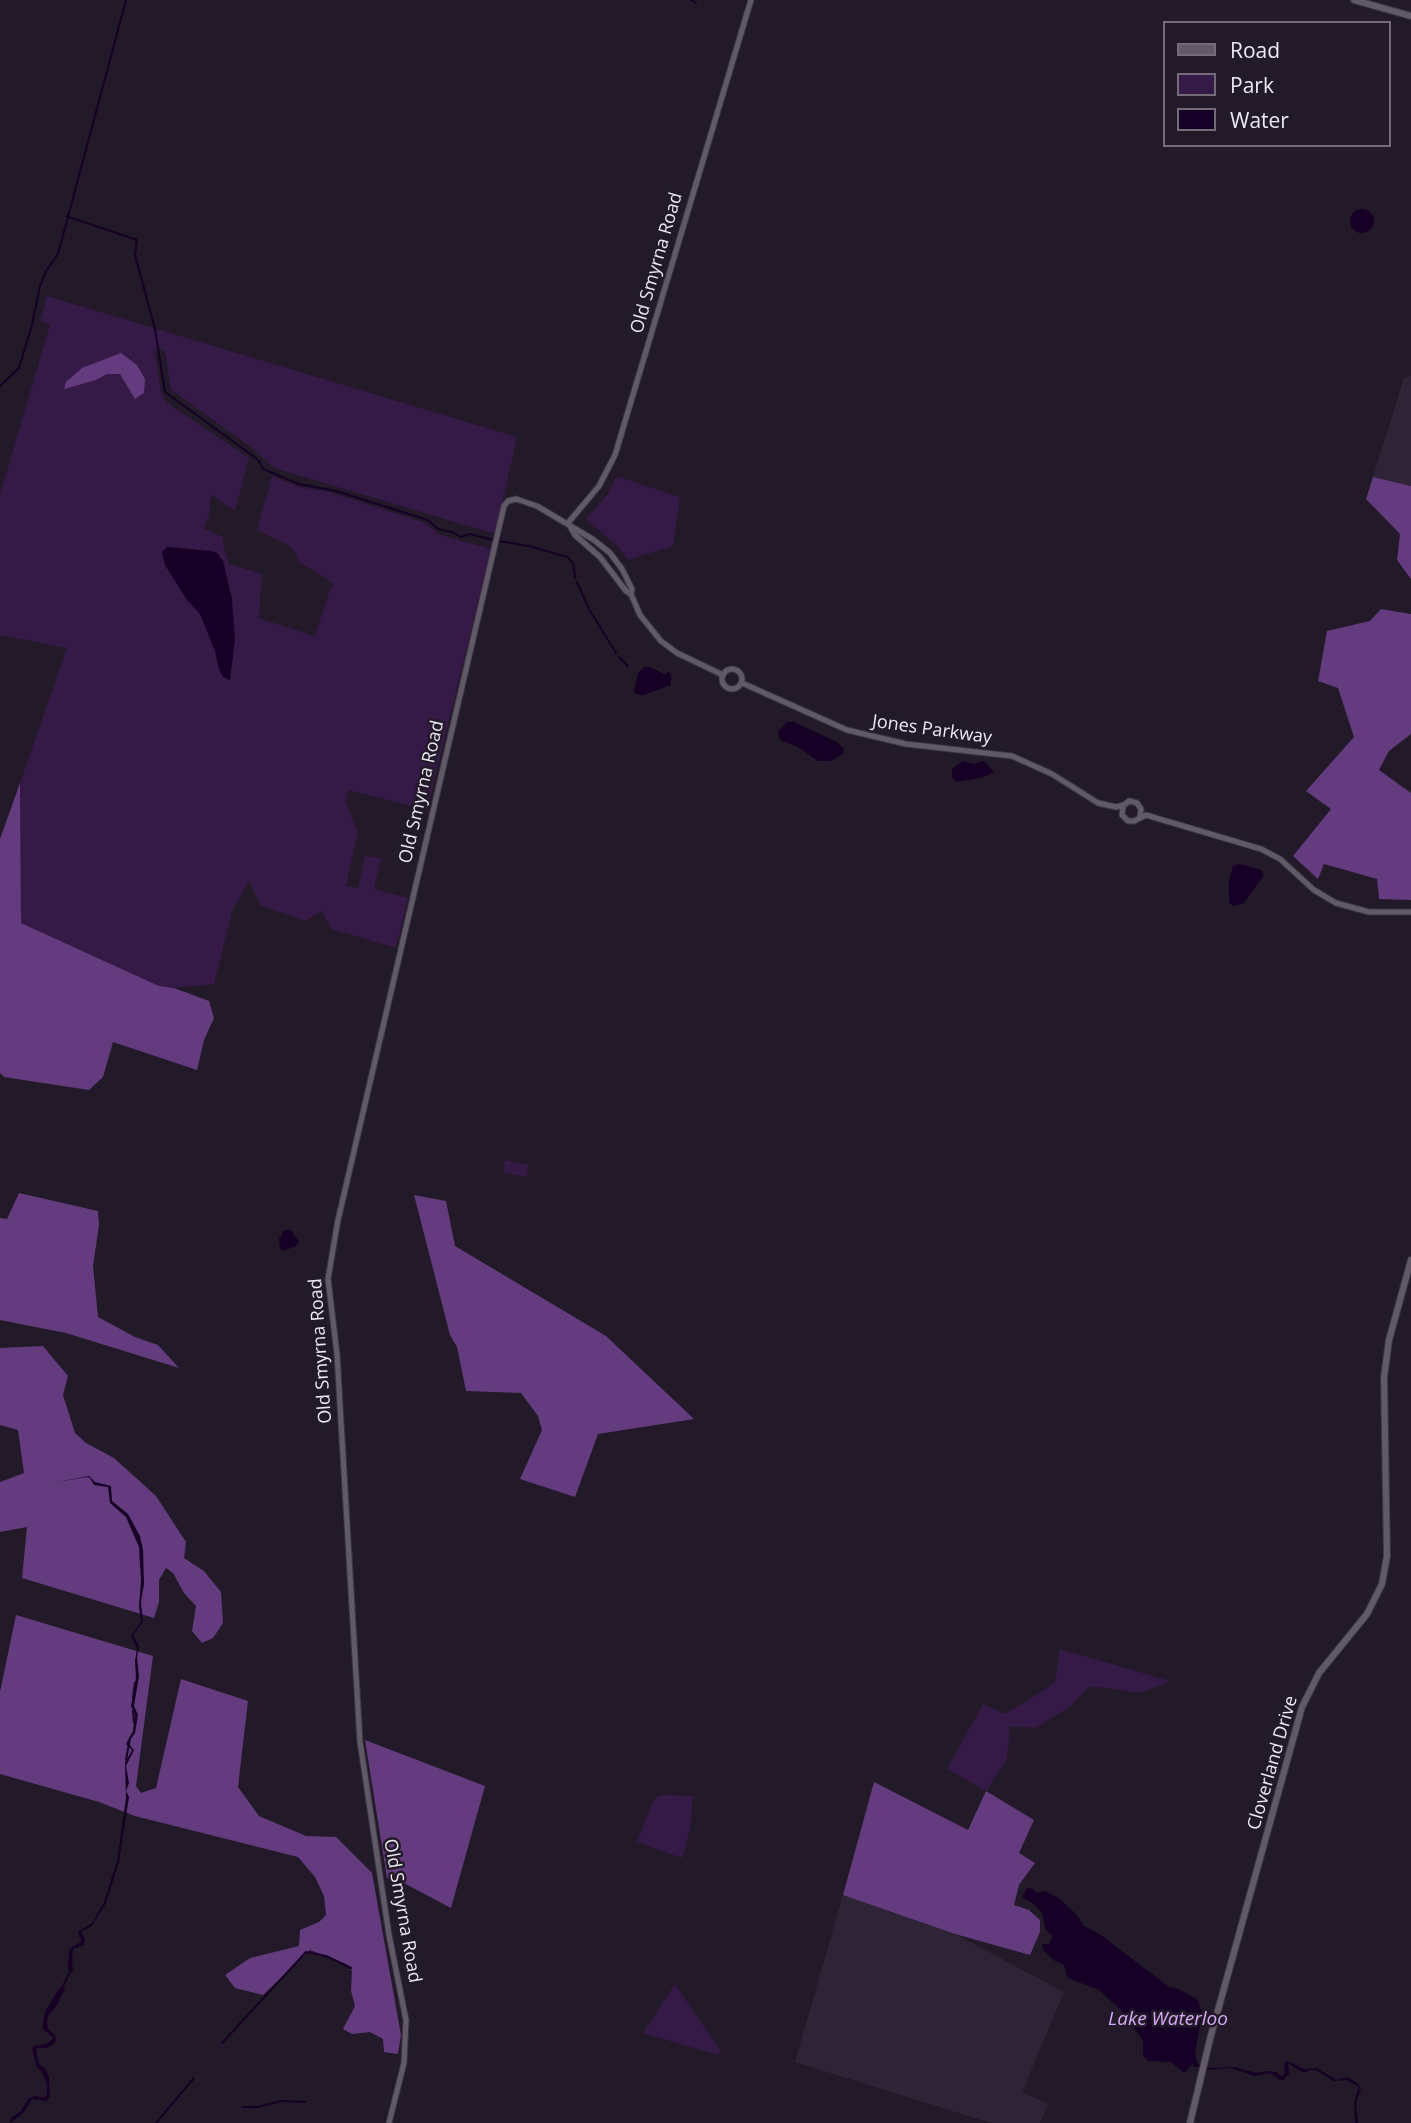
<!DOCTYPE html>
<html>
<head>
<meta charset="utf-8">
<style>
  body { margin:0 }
  #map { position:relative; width:1411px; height:2123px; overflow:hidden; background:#221a28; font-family:"Open Sans",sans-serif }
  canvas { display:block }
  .legend { position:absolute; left:1163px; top:21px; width:228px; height:126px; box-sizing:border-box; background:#221a28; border:2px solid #736c78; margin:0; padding:9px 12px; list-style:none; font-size:21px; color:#ece7f1 }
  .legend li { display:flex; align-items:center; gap:14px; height:35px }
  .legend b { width:35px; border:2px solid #736c78 }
</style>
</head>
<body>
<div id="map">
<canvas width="1411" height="2123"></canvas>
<ul class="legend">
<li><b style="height:9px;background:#615868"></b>Road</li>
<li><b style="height:19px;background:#351946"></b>Park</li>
<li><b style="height:19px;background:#170026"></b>Water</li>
</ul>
</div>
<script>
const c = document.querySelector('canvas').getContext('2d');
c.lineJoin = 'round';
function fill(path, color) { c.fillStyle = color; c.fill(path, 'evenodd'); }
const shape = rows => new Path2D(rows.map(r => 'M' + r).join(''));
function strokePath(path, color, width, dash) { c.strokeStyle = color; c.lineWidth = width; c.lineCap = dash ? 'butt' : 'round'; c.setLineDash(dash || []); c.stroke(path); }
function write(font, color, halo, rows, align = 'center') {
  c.font = font + ' "Open Sans",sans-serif'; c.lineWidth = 5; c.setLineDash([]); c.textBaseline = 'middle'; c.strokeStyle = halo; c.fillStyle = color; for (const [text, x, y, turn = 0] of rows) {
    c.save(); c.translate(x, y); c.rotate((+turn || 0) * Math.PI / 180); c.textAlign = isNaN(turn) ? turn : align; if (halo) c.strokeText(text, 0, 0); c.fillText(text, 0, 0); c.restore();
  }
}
const built = shape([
  [1411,376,1411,486,1373,477,1404,378],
  [843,1895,955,1934,1064,1992,1022,2092,1048,2104,1040,2123,991,2123,795,2062]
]);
const green = shape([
  [47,296,517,437,495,534,274,468,252,448,174,392,171,389,165,351,160,348,154,351,162,395,166,402,249,458,235,511,211,495,209,515,204,529,223,537,223,545,229,564,262,574,259,618,315,636,330,589,334,584,299,562,296,553,288,545,257,530,272,476,299,487,329,492,426,523,438,534,491,549,427,810,348,790,345,801,358,831,346,886,358,888,365,856,381,858,374,889,408,898,396,948,331,929,322,911,306,921,261,906,249,881,232,911,214,984,174,988,159,986,21,923,20,783,67,648,0,635,0,494,50,325,40,321],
  [617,476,680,497,673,546,628,560,618,547,586,519,607,495],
  [505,1160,529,1165,526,1177,503,1172],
  [1060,1649,1170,1681,1140,1693,1090,1686,1071,1706,1036,1728,1010,1726,1007,1759,986,1791,947,1769,983,1704,1005,1714,1055,1683],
  [669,1795,693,1796,690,1830,682,1858,637,1842,652,1803,658,1796],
  [675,1984,721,2052,717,2055,643,2033]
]);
const forest = shape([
  [121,353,137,365,145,379,144,393,135,399,120,374,107,374,96,380,64,389,66,382,82,368],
  [1373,477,1411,486,1411,579,1397,560,1400,534,1366,499],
  [1381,609,1411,614,1411,734,1389,751,1379,770,1411,793,1411,900,1379,899,1377,879,1324,864,1318,879,1293,856,1331,809,1306,791,1354,737,1338,688,1318,681,1327,631,1370,621],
  [20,783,21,923,159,986,174,988,209,1001,214,1018,204,1040,197,1070,113,1042,103,1077,89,1090,4,1077,0,1073,0,839],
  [19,1193,98,1211,99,1225,93,1266,98,1317,135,1337,158,1345,179,1368,66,1333,0,1320,0,1218,7,1219],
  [414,1195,446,1201,455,1246,606,1336,694,1419,598,1434,575,1497,520,1479,542,1430,538,1416,521,1393,466,1391,457,1347,450,1335],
  [43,1346,68,1376,63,1395,75,1433,86,1443,114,1458,156,1496,186,1542,184,1558,204,1571,221,1592,223,1623,213,1638,202,1643,192,1631,196,1606,184,1593,173,1573,166,1568,159,1580,159,1602,154,1618,22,1578,27,1527,0,1532,0,1482,24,1473,18,1430,0,1425,0,1348],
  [16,1615,153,1656,136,1786,141,1793,156,1788,181,1679,248,1701,238,1787,259,1816,306,1836,336,1837,372,1873,401,2035,398,2054,384,2052,383,2039,370,2032,352,2034,343,2029,355,2006,351,1991,352,1971,346,1964,310,1950,263,1995,235,1988,225,1975,250,1958,299,1946,300,1930,319,1922,326,1915,324,1896,315,1877,298,1857,135,1816,99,1802,0,1774,0,1692],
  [365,1740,485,1786,451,1908,400,1881,387,1878],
  [874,1782,968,1830,986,1791,1034,1820,1019,1853,1035,1863,1019,1885,1014,1905,1029,1910,1040,1920,1040,1932,1030,1955,955,1934,843,1895]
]);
const water = shape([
  '1350 221a12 12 0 1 1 24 0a12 12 0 1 1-24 0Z',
  [167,547,211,551,217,553,223,561,232,599,235,639,230,680,223,677,219,669,215,651,200,614,187,600,165,565,162,552],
  [644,667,650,667,666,675,668,671,671,674,671,685,644,695,635,694,634,691,638,673],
  [786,722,794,722,837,742,844,749,843,754,831,761,818,761,798,747,780,740,778,732],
  [962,761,974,764,984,761,994,772,981,778,956,782,952,778,952,769],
  [1240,864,1262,870,1264,875,1244,903,1234,906,1229,903,1229,880,1233,866],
  [284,1230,291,1230,299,1242,296,1246,283,1251,280,1249,279,1239],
  [89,1476,95,1482,111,1486,112,1501,128,1514,140,1536,143,1550,144,1584,141,1602,143,1622,133,1635,139,1646,137,1657,139,1676,134,1706,138,1715,135,1733,128,1743,134,1750,126,1766,129,1783,126,1791,129,1797,119,1862,106,1903,92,1926,81,1932,85,1939,84,1945,73,1949,72,1965,74,1971,69,1970,68,1967,69,1951,82,1942,78,1932,92,1923,104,1902,117,1861,126,1798,125,1763,132,1750,126,1744,133,1731,135,1715,131,1706,136,1678,135,1661,137,1649,131,1636,141,1621,139,1606,141,1580,139,1547,126,1517,110,1503,108,1487,94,1485,90,1478,87,1477,52,1483],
  [1027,1888,1033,1889,1037,1893,1045,1891,1060,1899,1077,1915,1084,1926,1101,1935,1169,1987,1179,1989,1198,2000,1202,2013,1195,2054,1198,2064,1210,2068,1235,2067,1256,2073,1267,2071,1277,2072,1282,2077,1285,2073,1284,2064,1287,2061,1304,2069,1317,2068,1336,2080,1347,2077,1357,2083,1361,2088,1356,2104,1358,2123,1355,2123,1354,2102,1359,2087,1347,2080,1334,2081,1316,2070,1309,2070,1304,2073,1288,2063,1289,2074,1282,2081,1270,2073,1255,2076,1230,2068,1207,2070,1200,2067,1195,2067,1193,2064,1184,2073,1171,2062,1148,2061,1143,2056,1143,2041,1123,2012,1099,1990,1068,1978,1063,1964,1055,1961,1043,1950,1042,1944,1049,1944,1053,1936,1046,1930,1042,1913,1034,1904,1022,1897],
  [59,1988,65,1989,57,2005,48,2016,47,2021,48,2029,55,2035,56,2040,54,2044,46,2048,38,2048,36,2050,39,2064,46,2069,49,2078,50,2097,46,2101,32,2099,23,2113,10,2123,11,2118,21,2111,29,2098,35,2096,44,2098,47,2095,47,2084,42,2072,37,2067,32,2049,34,2046,46,2044,54,2038,43,2029,43,2022,45,2012]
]);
const stream = shape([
  [691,0,696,3],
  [66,216,137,240,135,255,155,329,165,392,253,456,259,461,263,469,299,484,336,491,428,520,438,529,452,532,461,537,470,534,493,540],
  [0,386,19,368,32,325,40,286,46,271,58,254,126,0],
  [499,541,529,546,567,557,573,563,575,578],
  [577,582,589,609,616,653],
  [619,657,628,666],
  [133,1698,135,1683],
  [133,1711,134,1723],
  [126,1760,130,1738],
  [72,1948,81,1943,83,1939],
  [61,1990,71,1970],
  [222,2043,306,1952,326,1956,351,1968],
  [242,2107,258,2107,281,2101,305,2102],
  [156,2123,194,2078]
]);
const tertiary = shape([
  [568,523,599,486,615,455,751,0],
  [568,523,575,535,600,557,626,591,631,594],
  '722 679a10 10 0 1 1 20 0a10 10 0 1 1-20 0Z',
  [742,683,847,730,906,744,1012,756,1052,774,1098,803,1116,807,1123,805],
  [1140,817,1141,809,1137,803,1129,801,1123,806,1122,815,1128,821,1134,821,1146,815,1261,849,1280,859,1314,890,1336,903,1369,912,1411,912],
  [389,2123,404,2063,406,2020,389,1935,360,1742,337,1354,328,1279,338,1220,504,506,508,501,516,499,537,506,594,540,610,553,622,569,632,589,631,594,640,615,661,641,677,653,723,675]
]);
const secondary = shape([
  [1354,0,1411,16],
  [1190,2123,1210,2039,1302,1707,1319,1673,1367,1614,1382,1584,1387,1556,1384,1377,1389,1340,1411,1260]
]);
const streetNames = [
  ["Old Smyrna Road",657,263,-74],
  ["Jones Parkway",932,730,8],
  ["Old Smyrna Road",422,792,-77],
  ["Old Smyrna Road",321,1351,-94],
  ["Cloverland Drive",1273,1763,-74],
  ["Old Smyrna Road",402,1911,80]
];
const waterNames = [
  ["Lake Waterloo",1168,2020]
];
fill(built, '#2f2437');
fill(green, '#351946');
fill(forest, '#643b7e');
fill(water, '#170026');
strokePath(stream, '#170026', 2);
strokePath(tertiary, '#3d3742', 7);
strokePath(secondary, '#3d3742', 8);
strokePath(tertiary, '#615868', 5);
strokePath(secondary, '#615868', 6);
write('18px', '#ece7f1', '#221a28', streetNames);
write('italic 19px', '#d6a9f6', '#221a28', waterNames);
</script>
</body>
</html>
